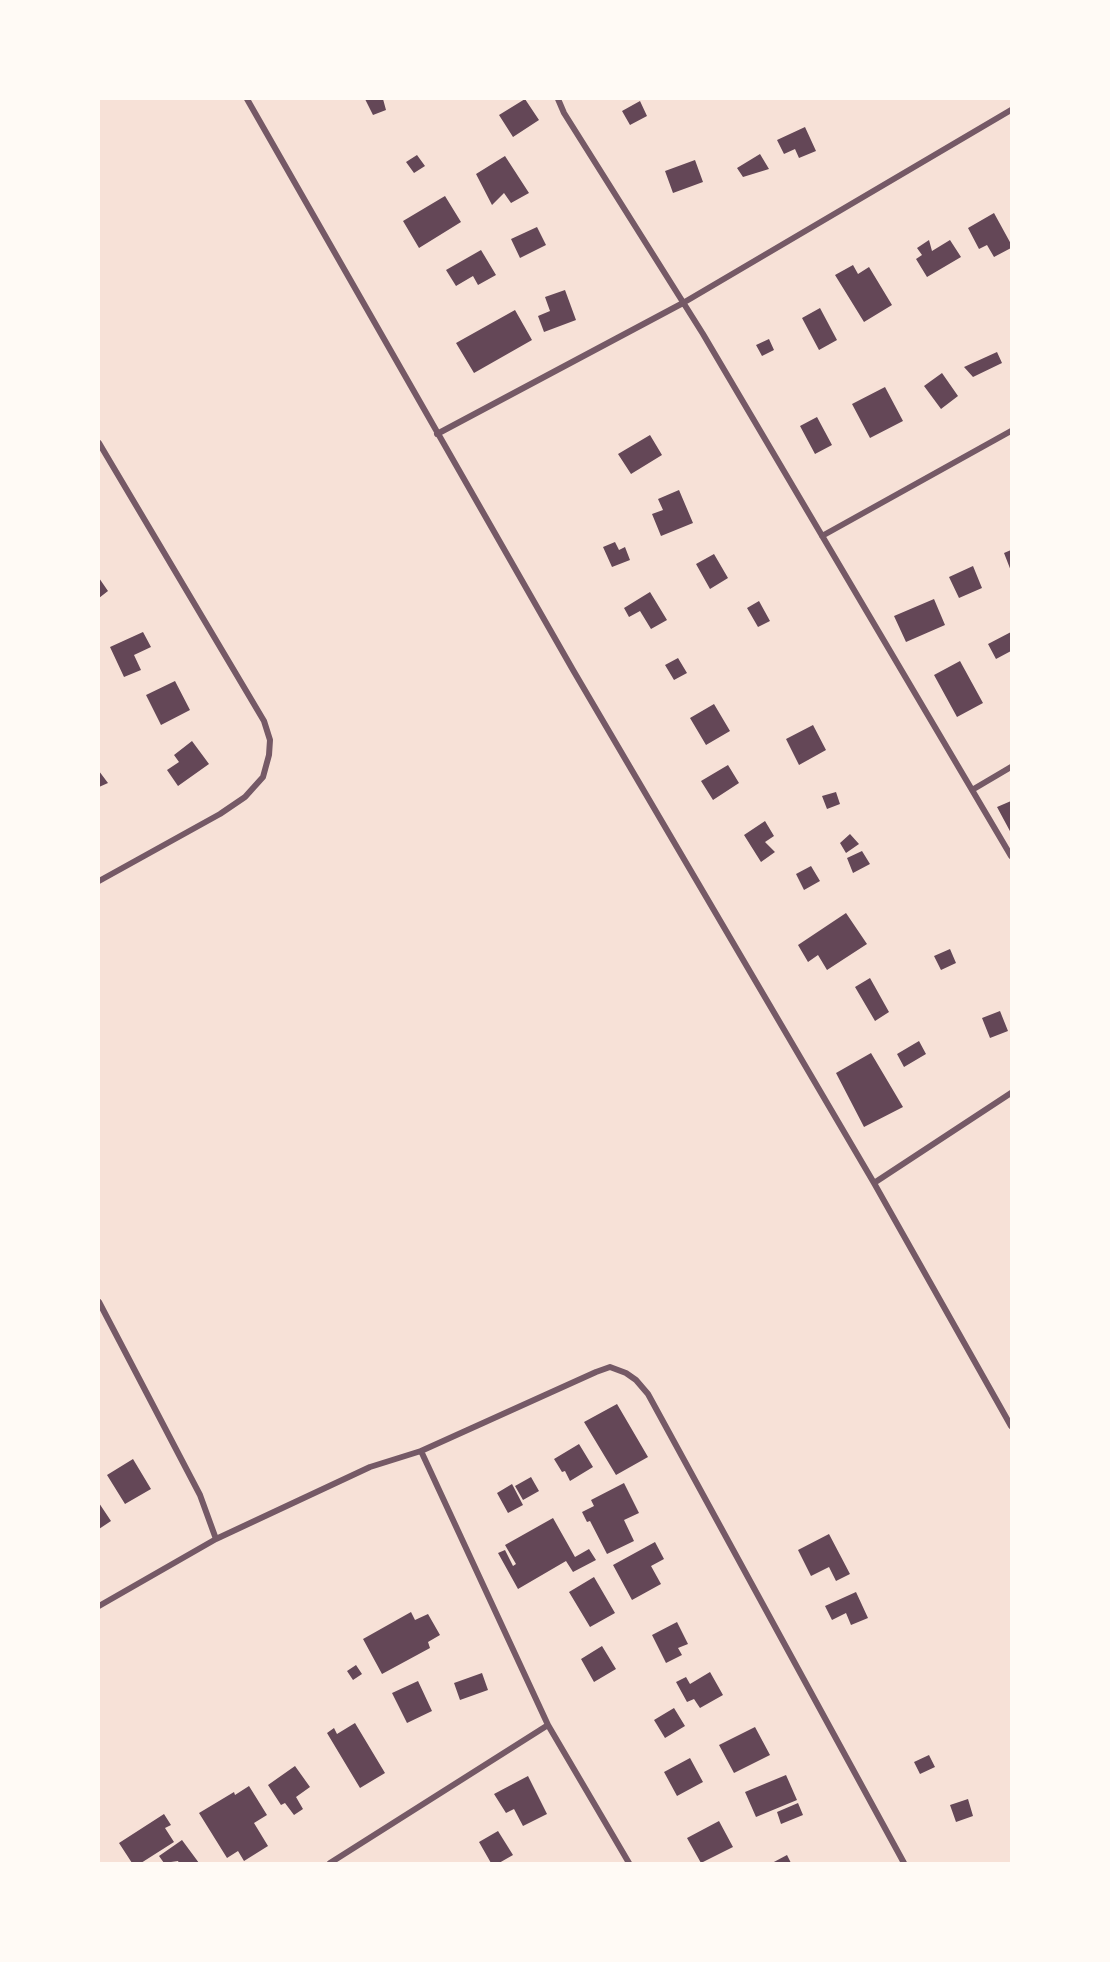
<!DOCTYPE html>
<html>
<head>
<meta charset="utf-8">
<style>
  body { margin:0 }
  #map { position:relative; width:1110px; height:1962px; overflow:hidden; background:#f7e1d7; font-family:"DM Sans",sans-serif }
  canvas { display:block }
  .frame { position:absolute; inset:0; border:100px solid #fffaf5; pointer-events:none }
</style>
</head>
<body>
<div id="map">
<canvas width="1110" height="1962"></canvas>
<div class="frame"></div>
</div>
<script>
const c = document.querySelector('canvas').getContext('2d');
c.lineJoin = 'round';
function fill(path, color) { c.fillStyle = color; c.fill(path, 'evenodd'); }
const shape = rows => new Path2D(rows.map(r => 'M' + r).join(''));
function strokePath(path, color, width, dash) { c.strokeStyle = color; c.lineWidth = width; c.lineCap = dash ? 'butt' : 'round'; c.setLineDash(dash || []); c.stroke(path); }
const building = shape([
  [365,99,383,99,386,110,373,115],
  [525,99,539,120,513,137,499,115],
  [640,101,647,116,630,125,622,111],
  [805,127,816,151,799,158,795,149,784,154,777,140],
  [760,154,769,169,743,177,737,168],
  [417,155,425,166,414,173,406,162],
  [505,156,529,193,511,203,504,193,492,205,476,174],
  [695,160,703,182,673,193,665,171],
  [445,196,461,222,419,248,403,221],
  [994,213,1011,244,1011,248,994,257,987,245,979,249,968,228],
  [537,227,546,245,520,258,511,239],
  [929,240,932,251,950,240,961,257,927,277,916,259,922,255,917,248],
  [481,250,496,275,478,285,473,276,456,286,446,270],
  [853,265,858,274,869,267,892,305,864,322,835,275],
  [565,290,576,320,544,332,538,316,550,311,545,297],
  [820,308,837,340,819,350,802,318],
  [515,310,532,340,474,373,456,343],
  [769,339,774,350,762,356,756,345],
  [997,352,1002,363,973,377,964,367],
  [942,373,958,396,941,409,924,386],
  [885,387,903,421,870,438,852,404],
  [817,417,832,445,815,454,800,426],
  [650,435,662,455,631,474,618,454],
  [679,490,693,523,661,536,652,514,663,510,658,499],
  [615,542,619,550,625,547,630,560,612,567,603,547],
  [1011,550,1011,571,1004,553],
  [714,554,728,578,710,589,696,564],
  [973,566,982,588,959,598,949,577],
  [99,578,108,591,99,598],
  [650,592,667,620,651,629,640,611,629,617,624,608],
  [934,599,945,625,906,642,894,616],
  [759,601,770,621,758,627,747,608],
  [143,632,151,647,134,655,141,670,124,677,110,647],
  [1011,632,1011,651,996,659,988,644],
  [678,658,687,673,674,680,665,665],
  [960,661,983,703,957,717,934,675],
  [175,681,190,710,161,725,146,695],
  [714,704,730,731,706,745,690,718],
  [813,725,826,750,799,765,786,739],
  [192,741,209,764,178,786,167,770,179,762,174,755],
  [728,765,739,783,713,800,701,781],
  [99,771,108,783,99,787],
  [836,792,840,804,827,809,822,796],
  [1011,801,1011,833,997,807],
  [765,821,774,836,765,842,775,852,761,862,744,835],
  [850,834,859,844,846,853,840,843],
  [862,851,870,864,853,873,847,858],
  [811,866,820,881,804,890,796,874],
  [846,913,867,944,827,970,818,955,808,962,798,945],
  [950,949,956,963,941,970,934,956],
  [870,978,889,1012,875,1021,855,987],
  [1000,1011,1008,1031,990,1038,982,1018],
  [919,1041,926,1054,904,1067,897,1054],
  [871,1053,903,1107,864,1127,836,1073],
  [617,1404,648,1457,616,1475,584,1422],
  [579,1444,593,1467,570,1481,565,1471,562,1472,554,1459],
  [133,1459,151,1489,125,1504,107,1475],
  [531,1477,539,1491,523,1500,515,1486],
  [624,1483,639,1513,624,1520,634,1541,607,1554,590,1521,587,1522,582,1512,594,1506,591,1500],
  [512,1484,523,1505,508,1513,497,1493],
  [99,1503,111,1521,99,1529],
  [553,1518,575,1557,589,1549,596,1560,573,1572,566,1561,518,1589,498,1553,505,1550,513,1566,516,1564,505,1545],
  [829,1534,850,1574,836,1581,829,1567,811,1576,798,1550],
  [655,1542,664,1559,651,1566,661,1584,632,1600,613,1565],
  [594,1577,615,1613,590,1627,569,1592],
  [856,1592,868,1618,851,1625,846,1613,832,1620,825,1606],
  [411,1612,415,1620,428,1614,440,1635,428,1642,430,1648,382,1674,363,1639],
  [677,1622,688,1644,678,1648,682,1655,666,1663,652,1635],
  [602,1646,616,1669,594,1682,581,1659],
  [356,1665,362,1674,353,1680,347,1671],
  [710,1672,723,1695,700,1708,694,1699,687,1702,676,1682,686,1677,690,1684],
  [482,1673,488,1690,460,1700,454,1683],
  [418,1681,432,1711,407,1723,392,1693],
  [674,1708,685,1726,665,1738,654,1720],
  [355,1723,385,1773,360,1788,327,1733,334,1728,337,1734],
  [755,1727,770,1755,734,1773,719,1745],
  [929,1755,935,1767,920,1774,914,1762],
  [690,1758,703,1782,677,1796,664,1772],
  [295,1766,310,1787,296,1797,303,1809,294,1815,285,1803,281,1805,268,1785],
  [786,1775,797,1800,756,1817,745,1792],
  [528,1776,547,1814,523,1826,514,1809,506,1813,494,1794],
  [249,1786,267,1815,254,1823,268,1846,244,1861,238,1851,227,1858,199,1813,234,1792,235,1795],
  [968,1799,973,1816,956,1822,950,1805],
  [798,1803,803,1815,781,1824,777,1812],
  [164,1814,171,1825,165,1828,174,1842,141,1863,132,1863,119,1843],
  [719,1821,733,1847,701,1863,687,1838],
  [498,1831,513,1855,499,1863,491,1863,479,1842],
  [182,1840,199,1863,179,1863,178,1861,164,1863,159,1856],
  [787,1855,791,1863,772,1863]
]);
const minor = shape([
  [247,99,573,670,874,1183,1011,1426],
  [558,99,564,113,703,334,1011,856],
  [437,434,683,303,1011,110],
  [99,443,264,721,270,740,269,755,263,777,245,797,220,814,99,881],
  [822,536,1011,431],
  [972,790,1011,767],
  [874,1183,1011,1093],
  [99,1302,200,1495,216,1539],
  [421,1451,548,1725,629,1863],
  [99,1606,216,1539,370,1467,421,1451,596,1372,610,1367,626,1373,636,1380,648,1394,904,1863],
  [330,1863,548,1725]
]);
fill(building, '#644757');
strokePath(minor, '#755966', 6);
</script>
</body>
</html>
